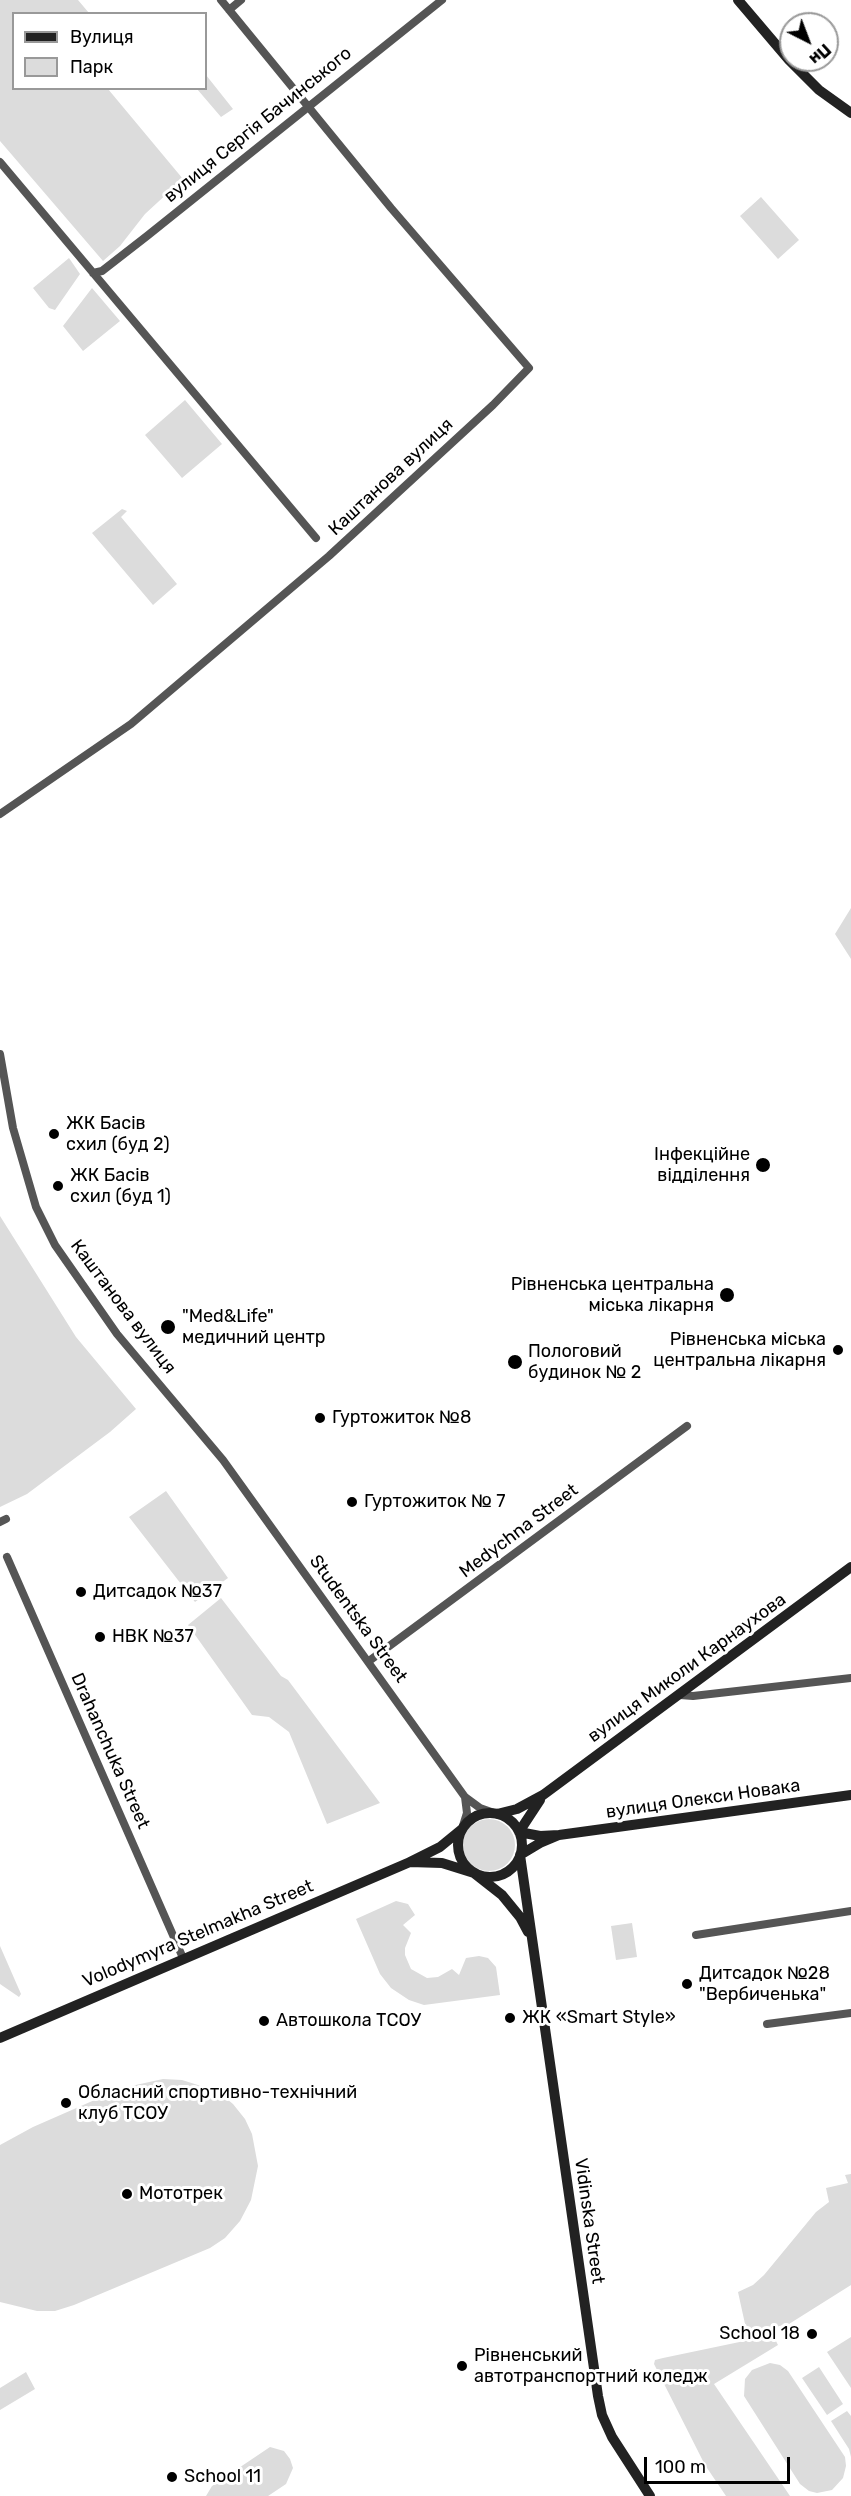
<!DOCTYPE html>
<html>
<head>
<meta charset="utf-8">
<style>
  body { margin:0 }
  #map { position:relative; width:851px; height:2496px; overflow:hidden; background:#fff; font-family:Rubik,sans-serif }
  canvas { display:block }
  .legend { position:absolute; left:12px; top:12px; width:195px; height:78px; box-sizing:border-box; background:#fff; border:2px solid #999; margin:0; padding:8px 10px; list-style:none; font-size:18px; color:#000 }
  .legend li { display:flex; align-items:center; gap:12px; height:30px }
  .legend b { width:30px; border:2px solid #999 }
  .north { position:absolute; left:779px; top:12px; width:60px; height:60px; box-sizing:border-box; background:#fff; border:2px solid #999; border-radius:50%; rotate:138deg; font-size:16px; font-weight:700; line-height:24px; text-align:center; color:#000 }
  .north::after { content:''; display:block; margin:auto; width:21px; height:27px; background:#000; clip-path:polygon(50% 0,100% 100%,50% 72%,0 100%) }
  .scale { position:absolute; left:644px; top:2457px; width:146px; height:27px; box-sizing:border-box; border:3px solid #000; border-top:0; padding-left:8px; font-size:18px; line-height:21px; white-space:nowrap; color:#000; -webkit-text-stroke:4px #fff; paint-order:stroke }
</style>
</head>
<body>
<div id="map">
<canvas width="851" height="2496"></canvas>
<ul class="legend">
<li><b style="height:8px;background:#222"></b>Вулиця</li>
<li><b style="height:16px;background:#dcdcdc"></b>Парк</li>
</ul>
<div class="north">Пн</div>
<div class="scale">100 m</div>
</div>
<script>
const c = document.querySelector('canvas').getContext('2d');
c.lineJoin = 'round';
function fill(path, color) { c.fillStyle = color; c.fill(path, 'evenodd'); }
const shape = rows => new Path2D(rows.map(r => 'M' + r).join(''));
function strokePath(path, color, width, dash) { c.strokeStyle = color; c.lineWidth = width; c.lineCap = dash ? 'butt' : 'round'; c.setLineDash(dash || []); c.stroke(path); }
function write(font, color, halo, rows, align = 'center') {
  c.font = font + ' Rubik,sans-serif'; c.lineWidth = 6; c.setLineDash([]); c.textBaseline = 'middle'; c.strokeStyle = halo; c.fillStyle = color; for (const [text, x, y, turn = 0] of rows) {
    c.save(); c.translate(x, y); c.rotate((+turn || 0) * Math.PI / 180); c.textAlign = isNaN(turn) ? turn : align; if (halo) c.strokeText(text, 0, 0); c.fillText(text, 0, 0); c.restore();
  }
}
const green = shape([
  [0,0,78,0,89,13,14,14,14,88,108,89,183,179,145,214,120,246,103,261,0,141],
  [206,75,233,109,221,117,197,89,206,88],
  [761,197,799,240,778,259,740,216],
  [69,258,80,274,55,310,49,308,33,288],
  [92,288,120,321,83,351,63,326],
  [185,400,222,444,182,478,145,435],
  [122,509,127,511,121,517,177,584,153,605,92,533],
  [851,908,851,959,835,934],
  [0,1216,76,1337,136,1409,110,1432,27,1494,0,1507],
  [166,1491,228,1578,195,1602,129,1517],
  [221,1598,281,1676,288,1680,380,1803,327,1824,289,1732,269,1717,252,1715,188,1625],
  '463 1845a26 26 0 1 1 52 0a26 26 0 1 1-52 0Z',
  [396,1901,408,1904,415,1915,403,1925,411,1933,405,1948,405,1955,411,1969,427,1978,438,1977,452,1969,459,1975,466,1958,479,1956,488,1958,496,1967,500,1995,424,2005,409,2000,391,1988,380,1974,356,1919],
  [632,1923,637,1957,616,1960,611,1926],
  [0,1946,21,1994,19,1997,0,1984],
  [163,2079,182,2080,217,2091,233,2104,245,2119,252,2134,258,2166,251,2200,240,2221,225,2238,210,2248,74,2305,55,2311,37,2311,0,2302,0,2145,33,2127,122,2088],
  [851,2174,851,2285,789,2324,747,2333,738,2292,753,2285,764,2275,816,2212,829,2202,826,2188,848,2183,845,2175],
  [773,2335,778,2345,714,2384,790,2496,726,2496,705,2465,654,2364,655,2360,663,2358],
  [851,2337,851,2388,827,2352],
  [770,2363,780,2365,788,2371,845,2457,846,2466,843,2478,832,2490,817,2493,809,2491,800,2484,744,2396,745,2379,752,2370],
  [819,2367,843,2404,827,2415,802,2378],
  [26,2372,35,2389,0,2410,0,2388],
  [847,2411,851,2416,851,2457,849,2449,831,2421],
  [270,2447,284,2451,290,2459,293,2468,286,2484,268,2496,206,2496,212,2486]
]);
const street = shape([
  [229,10,241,0],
  [0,162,316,538],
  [93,273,102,271,147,236,442,0],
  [0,814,131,724,329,556,493,405,529,368,391,208,221,0],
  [0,1054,13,1128,36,1207,55,1245,117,1334,223,1460,465,1797,480,1808,497,1814],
  [0,1522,6,1519],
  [7,1557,183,1958],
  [369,1661,687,1426],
  [680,1695,693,1696,851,1678],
  [462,1829,467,1813,465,1797],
  [696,1935,851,1911],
  [767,2024,851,2013]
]);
const secondary = shape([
  [738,0,789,60,819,90,851,113],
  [540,1800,519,1832,540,1836,559,1835,851,1795],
  '458 1845a32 32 0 1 1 64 0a32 32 0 1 1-64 0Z',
  [497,1814,517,1809,543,1795,851,1567],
  [559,1835,540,1843,520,1855,598,2396,602,2415,612,2437,650,2496],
  [410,1862,442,1863,474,1873,502,1895,520,1917,528,1932],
  [0,2038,410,1862,440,1847,462,1829]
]);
const markers = [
  [54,1134,6,"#000"],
  [763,1165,8,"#000"],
  [58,1186,6,"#000"],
  [727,1295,8,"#000"],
  [168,1327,8,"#000"],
  [838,1350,6,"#000"],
  [515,1362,8,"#000"],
  [320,1418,6,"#000"],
  [352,1502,6,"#000"],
  [81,1592,6,"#000"],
  [100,1637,6,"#000"],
  [687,1984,6,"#000"],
  [510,2018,6,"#000"],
  [264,2021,6,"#000"],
  [66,2103,6,"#000"],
  [127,2194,6,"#000"],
  [812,2334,6,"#000"],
  [462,2366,6,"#000"],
  [172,2477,6,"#000"]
];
const streetNames = [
  ["вулиця Сергія Бачинського",258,125,-39],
  ["Каштанова вулиця",391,477,-43],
  ["Каштанова вулиця",123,1307,53],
  ["Medychna Street",519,1531,-37],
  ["Studentska Street",358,1619,54],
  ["вулиця Миколи Карнаухова",687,1668,-36],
  ["Drahanchuka Street",110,1751,66],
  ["вулиця Олекси Новака",703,1799,-8],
  ["Volodymyra Stelmakha Street",198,1934,-23],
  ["Vidinska Street",589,2221,82]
];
const poiNames = [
  ["ЖК Басів",66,1124],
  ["схил (буд 2)",66,1145],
  ["Інфекційне",750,1155,"right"],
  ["відділення",750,1176,"right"],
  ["ЖК Басів",70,1176],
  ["схил (буд 1)",70,1197],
  ["Рівненська центральна",714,1285,"right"],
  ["міська лікарня",714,1306,"right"],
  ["\"Med&Life\"",182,1317],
  ["медичний центр",182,1338],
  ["Рівненська міська",826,1340,"right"],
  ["центральна лікарня",826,1361,"right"],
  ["Пологовий",528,1352],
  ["будинок № 2",528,1373],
  ["Гуртожиток №8",332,1418],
  ["Гуртожиток № 7",364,1502],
  ["Дитсадок №37",93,1592],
  ["НВК №37",112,1637],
  ["Дитсадок №28",699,1974],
  ["\"Вербиченька\"",699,1995],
  ["ЖК «Smart Style»",522,2018],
  ["Автошкола ТСОУ",276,2021],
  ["Обласний спортивно-технічний",78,2093],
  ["клуб ТСОУ",78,2114],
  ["Мототрек",139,2194],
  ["School 18",800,2334,"right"],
  ["Рівненський",474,2356],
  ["автотранспортний коледж",474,2377],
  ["School 11",184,2477]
];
fill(green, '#dcdcdc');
strokePath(street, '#555', 8);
strokePath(secondary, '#222', 10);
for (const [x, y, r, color] of markers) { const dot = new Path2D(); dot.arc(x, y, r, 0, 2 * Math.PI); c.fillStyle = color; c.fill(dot); strokePath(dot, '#fff', 2); }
write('18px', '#000', '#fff', streetNames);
write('18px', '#000', '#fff', poiNames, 'left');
</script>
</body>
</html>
